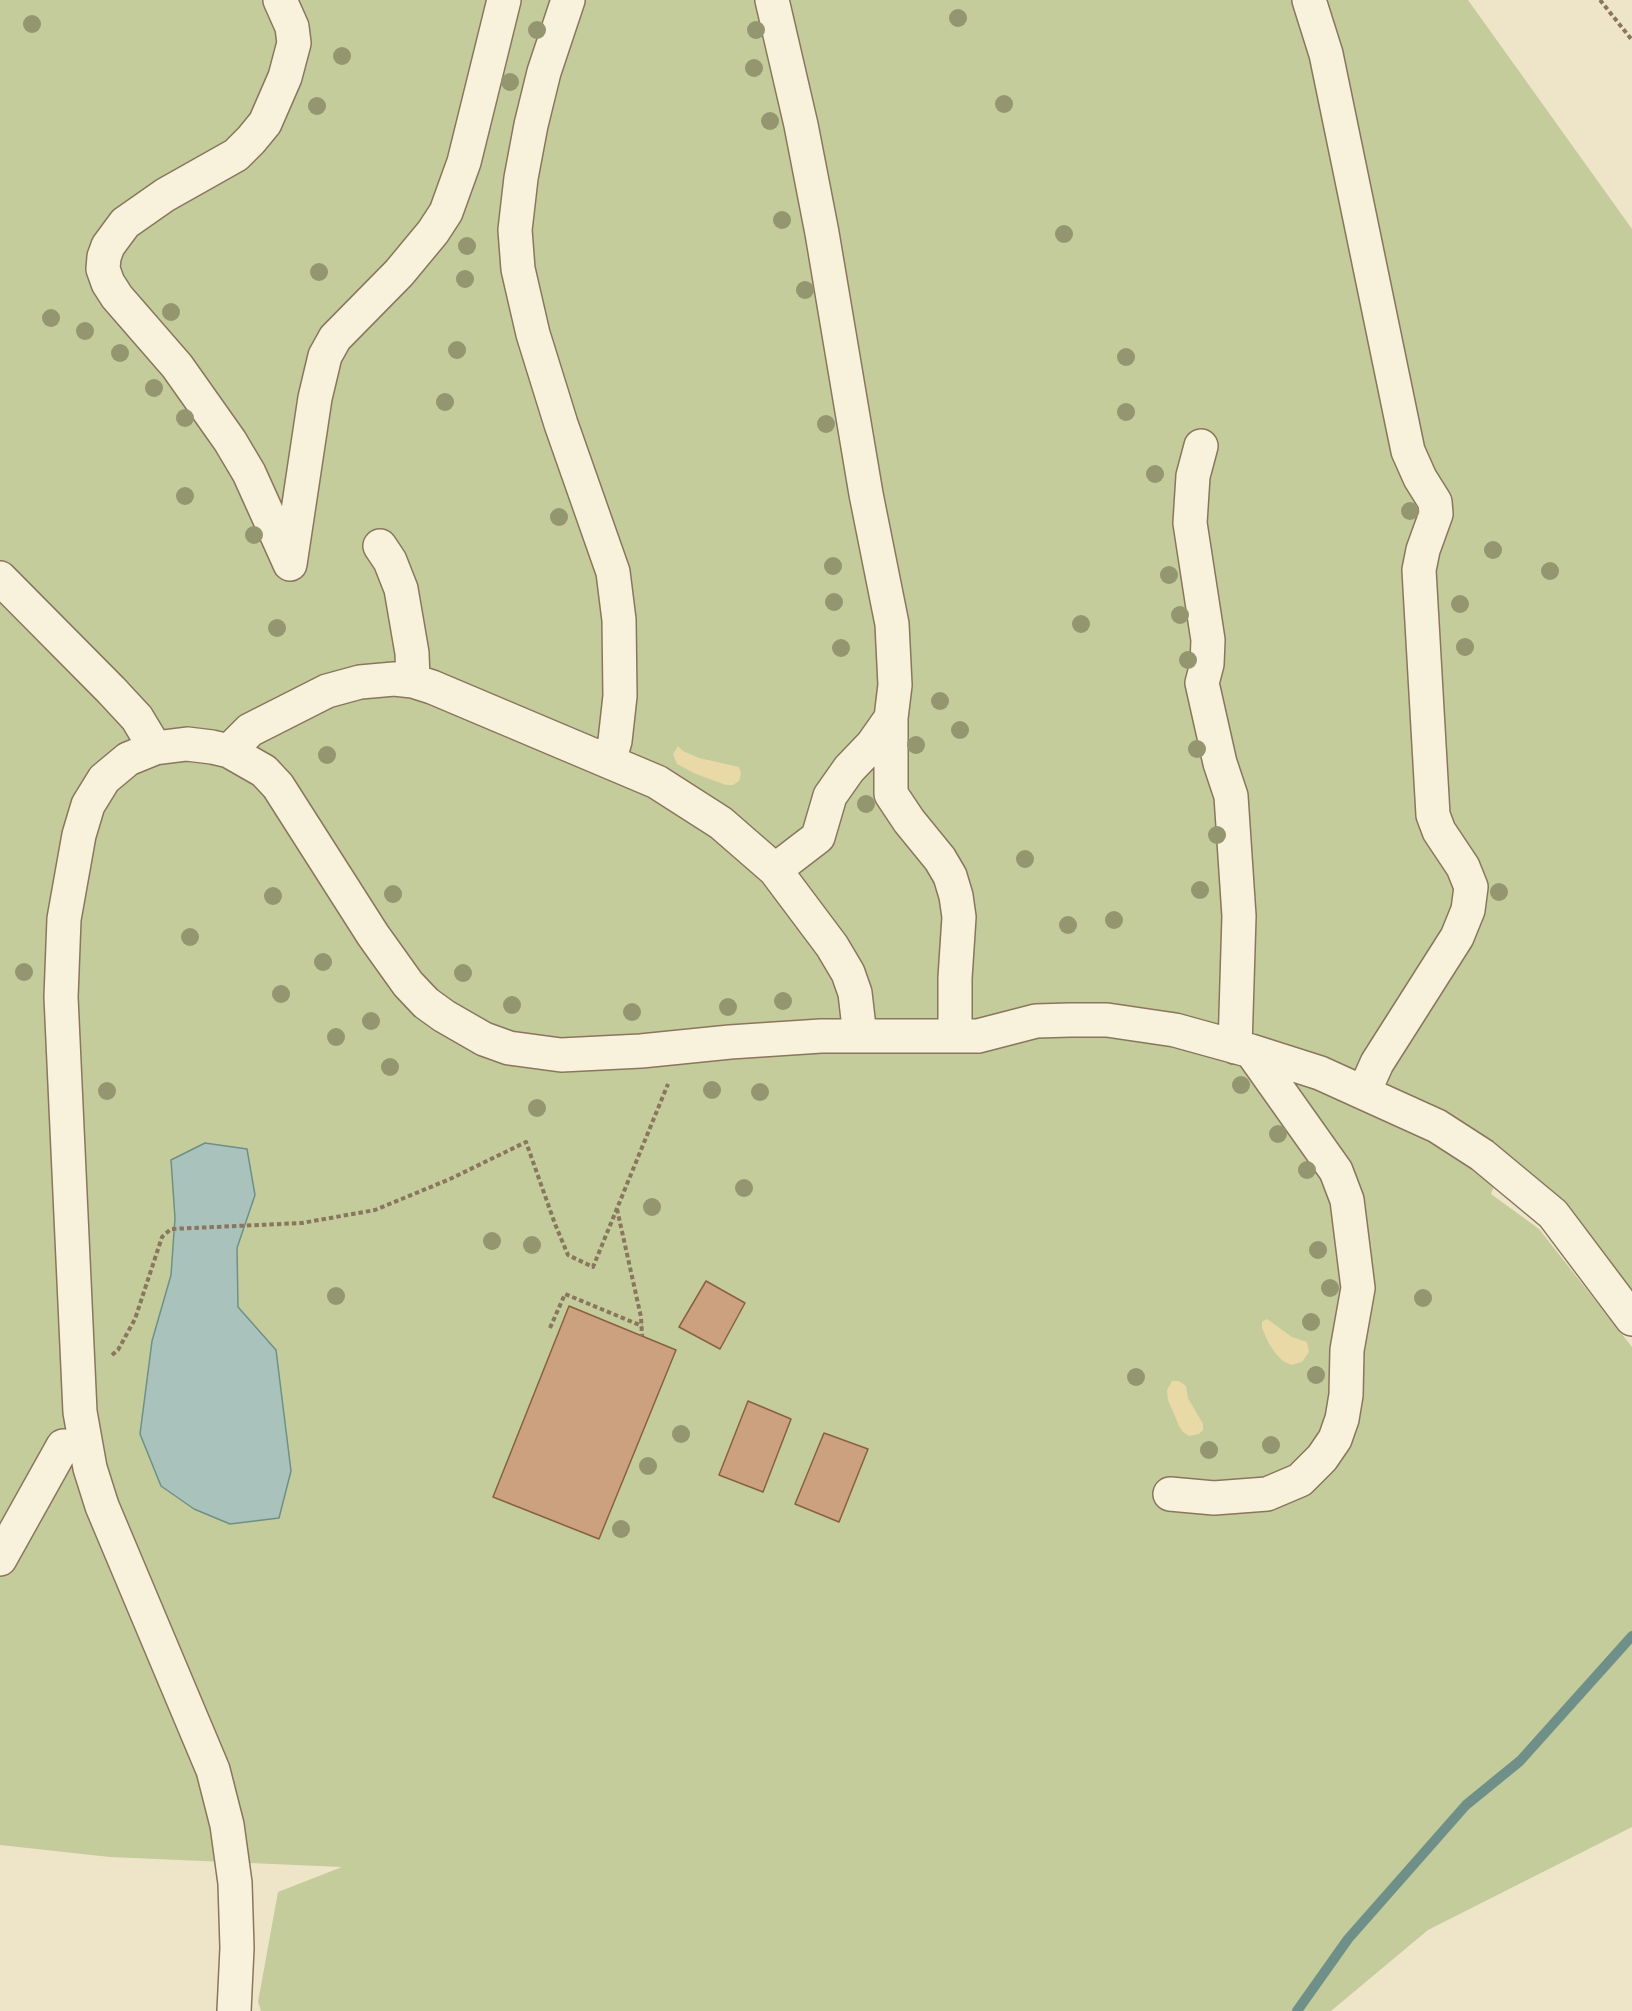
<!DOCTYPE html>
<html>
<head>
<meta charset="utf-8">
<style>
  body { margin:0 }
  canvas { display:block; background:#eee4c8 }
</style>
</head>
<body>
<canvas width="1632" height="2011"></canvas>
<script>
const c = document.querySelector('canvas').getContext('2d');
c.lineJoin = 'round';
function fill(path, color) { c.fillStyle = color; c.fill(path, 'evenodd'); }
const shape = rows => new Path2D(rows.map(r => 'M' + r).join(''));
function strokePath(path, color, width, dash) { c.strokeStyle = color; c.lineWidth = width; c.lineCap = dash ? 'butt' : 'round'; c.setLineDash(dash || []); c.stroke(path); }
const green = shape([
  [0,0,1468,0,1632,229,1632,1290,1566,1202,1506,1154,1491,1194,1539,1229,1632,1347,1632,1827,1428,1930,1331,2011,261,2011,258,2002,278,1892,342,1867,110,1857,0,1845]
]);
const sand = shape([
  [678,746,683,751,699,758,739,767,741,774,739,781,733,785,726,785,696,774,677,764,673,754],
  [1267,1319,1292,1337,1307,1342,1309,1352,1302,1362,1291,1365,1283,1361,1276,1354,1269,1344,1262,1328,1262,1322],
  [1172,1381,1179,1381,1186,1386,1188,1398,1203,1424,1203,1430,1199,1434,1189,1436,1183,1432,1179,1426,1168,1400,1167,1390]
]);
const water = shape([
  [205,1143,247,1149,255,1195,237,1248,238,1307,276,1350,291,1471,279,1518,230,1524,194,1509,161,1486,140,1434,152,1341,171,1275,175,1218,171,1160,205,1143]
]);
const stream = shape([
  [1297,2011,1348,1939,1466,1805,1520,1761,1632,1636]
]);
const building = shape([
  [706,1281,745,1303,720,1349,679,1327,706,1281],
  [569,1306,676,1350,599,1539,493,1497,569,1306],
  [748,1401,791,1419,763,1492,719,1475,748,1401],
  [824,1433,868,1449,839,1522,795,1504,824,1433]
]);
const path = shape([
  [1600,0,1632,40],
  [617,1209,641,1317,642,1336],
  [550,1328,565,1294,642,1326],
  [112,1355,118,1350,135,1319,162,1237,171,1229,302,1223,375,1210,450,1179,526,1142,555,1224,568,1255,593,1267,668,1084]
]);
const minor = shape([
  [280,0,292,27,294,43,285,77,265,123,251,140,236,155,165,195,125,223,108,246,104,257,103,269,108,283,117,297,177,366,230,441,249,473,290,564,315,398,325,356,335,338,399,273,433,232,446,212,464,162,504,0],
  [568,0,544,72,531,125,521,178,515,230,518,269,533,334,561,424,613,572,619,620,620,696,615,741,609,761],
  [772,0,801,125,822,233,866,494,892,624,895,685,891,718,891,794,909,821,940,859,950,876,956,896,959,917,955,978,955,1036],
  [1309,0,1326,54,1408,451,1420,478,1435,502,1436,514,1423,550,1419,570,1433,815,1439,831,1463,867,1471,887,1468,910,1457,937,1377,1063,1364,1092],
  [1201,446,1193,476,1190,523,1208,640,1207,664,1202,683,1220,763,1231,796,1239,916,1235,1047],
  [380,546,390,561,401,589,412,653,413,681],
  [0,578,111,690,137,718,155,748],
  [229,751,250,730,327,691,360,682,394,679,413,681,432,687,657,782,721,823,775,870,832,946,848,973,855,993,860,1036],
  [775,870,818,837,830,796,849,769,872,745,891,718],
  [1170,1494,1214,1498,1267,1494,1300,1480,1322,1458,1335,1439,1342,1419,1346,1395,1347,1350,1358,1288,1347,1200,1336,1171,1251,1051],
  [0,1559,63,1446],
  [234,2011,237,1948,235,1883,227,1825,213,1770,102,1506,90,1468,80,1412,61,997,64,919,79,835,88,805,104,779,128,759,155,748,187,744,212,747,229,751,264,771,278,786,373,935,408,984,426,1003,444,1016,484,1039,509,1048,561,1055,641,1051,730,1042,821,1036,978,1036,1036,1021,1070,1020,1107,1020,1175,1030,1251,1051,1320,1073,1437,1126,1482,1155,1553,1214,1632,1319]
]);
const trees = [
  [958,18],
  [32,24],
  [537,30],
  [756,30],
  [342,56],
  [754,68],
  [510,82],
  [1004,104],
  [317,106],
  [770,121],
  [782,220],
  [1064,234],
  [467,246],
  [319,272],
  [465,279],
  [805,290],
  [171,312],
  [51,318],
  [85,331],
  [457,350],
  [120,353],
  [1126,357],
  [154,388],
  [445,402],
  [1126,412],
  [185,418],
  [826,424],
  [1155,474],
  [185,496],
  [1410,511],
  [559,517],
  [254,535],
  [1493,550],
  [833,566],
  [1550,571],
  [1169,575],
  [834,602],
  [1460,604],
  [1180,615],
  [1081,624],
  [277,628],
  [1465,647],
  [841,648],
  [1188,660],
  [940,701],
  [960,730],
  [916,745],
  [1197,749],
  [327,755],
  [866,804],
  [1217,835],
  [1025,859],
  [1200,890],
  [1499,892],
  [393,894],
  [273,896],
  [1114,920],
  [1068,925],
  [190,937],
  [323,962],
  [24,972],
  [463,973],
  [281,994],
  [783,1001],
  [512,1005],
  [728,1007],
  [632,1012],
  [371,1021],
  [336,1037],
  [390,1067],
  [1241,1085],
  [712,1090],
  [107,1091],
  [760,1092],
  [537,1108],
  [1278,1134],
  [1307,1170],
  [744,1188],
  [652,1207],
  [492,1241],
  [532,1245],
  [1318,1250],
  [1330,1288],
  [336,1296],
  [1423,1298],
  [1311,1322],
  [1316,1375],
  [1136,1377],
  [681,1434],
  [1271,1445],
  [1209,1450],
  [648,1466],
  [621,1529]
];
fill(green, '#c4cc9b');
fill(sand, '#e8d9a6');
fill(water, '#a9c2bb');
strokePath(water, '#6f9089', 1.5);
strokePath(stream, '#6f9089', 10);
fill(building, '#cba17f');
strokePath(building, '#886143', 1.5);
strokePath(minor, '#89765d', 36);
strokePath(path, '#89765d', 4, [4.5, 3]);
strokePath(minor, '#f8f1db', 33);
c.fillStyle = '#93966f';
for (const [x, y] of trees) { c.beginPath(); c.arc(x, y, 9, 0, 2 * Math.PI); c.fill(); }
</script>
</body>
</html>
